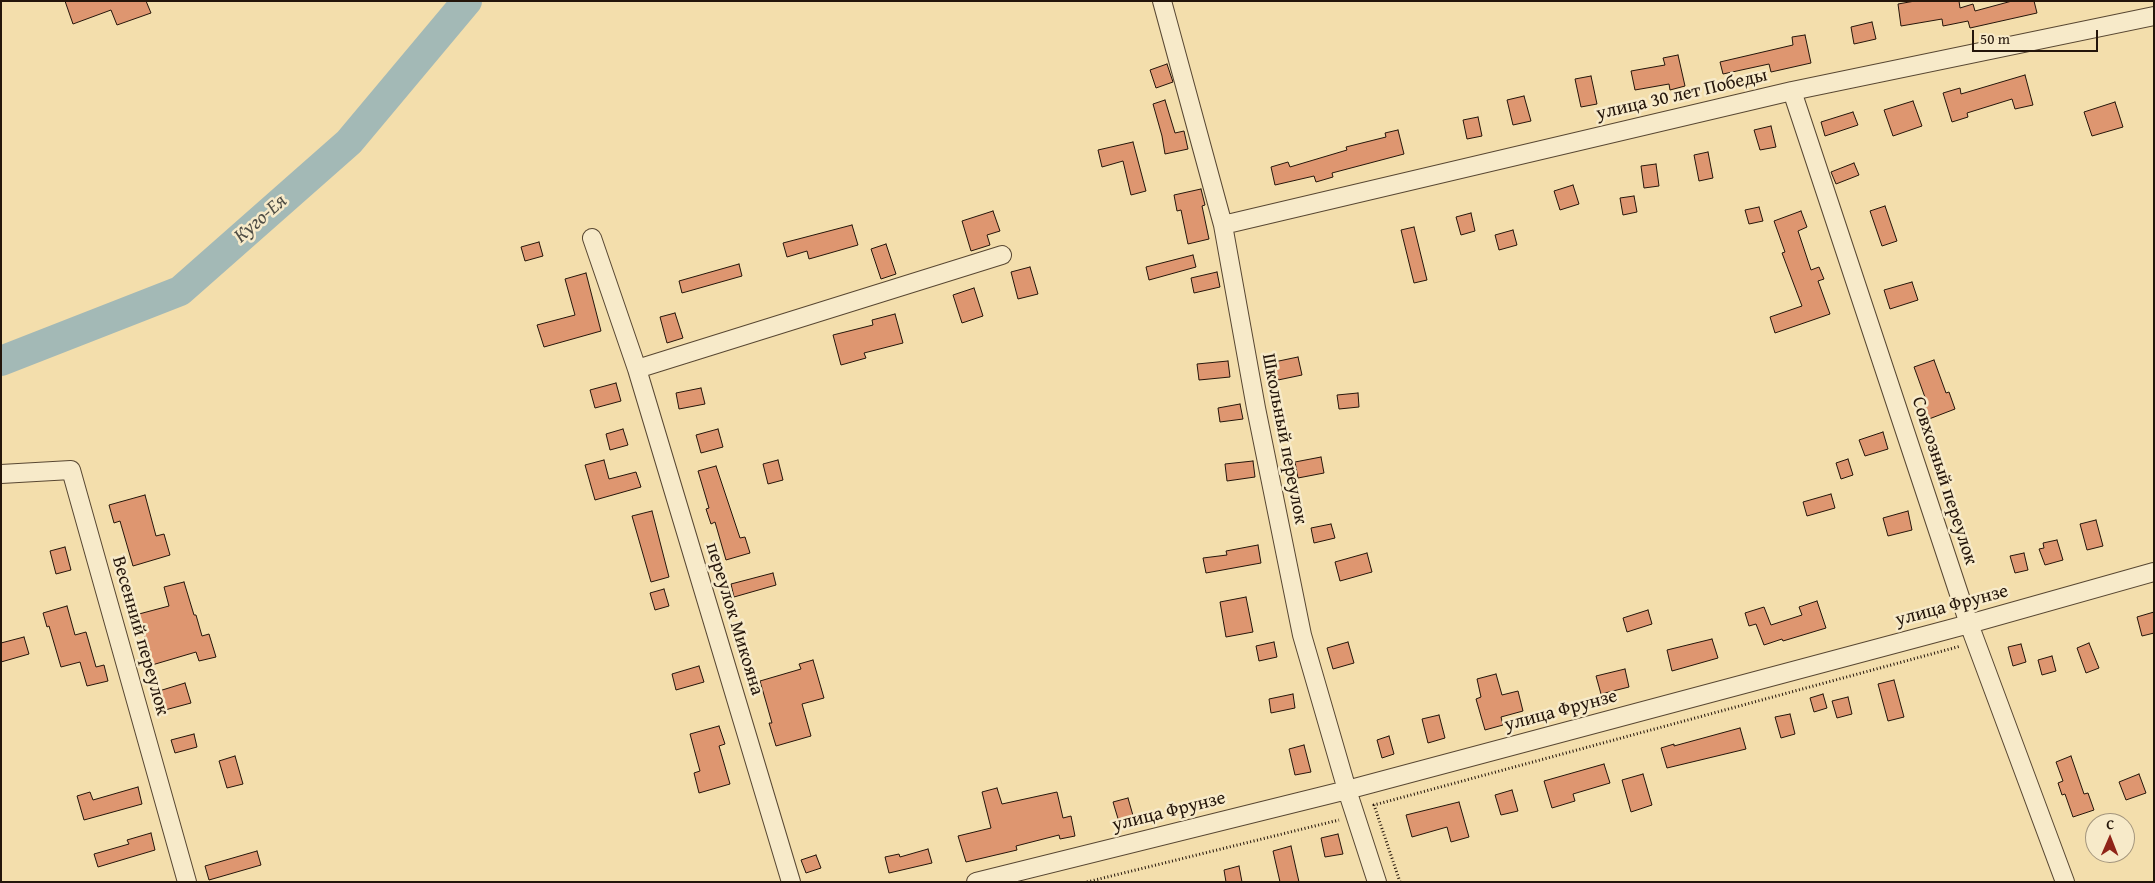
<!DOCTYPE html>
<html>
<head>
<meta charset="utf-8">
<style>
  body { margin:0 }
  #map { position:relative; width:2155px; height:883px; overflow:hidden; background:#f3deac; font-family:"Gentium Book Plus",serif }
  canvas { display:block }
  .frame { position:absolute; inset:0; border:2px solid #24150a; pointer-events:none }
  .north { position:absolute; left:2085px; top:813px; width:50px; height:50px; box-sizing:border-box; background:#f7eac9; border:1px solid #a3957d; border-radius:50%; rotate:1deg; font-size:14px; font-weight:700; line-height:20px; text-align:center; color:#24150a }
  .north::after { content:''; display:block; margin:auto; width:18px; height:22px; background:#8f2418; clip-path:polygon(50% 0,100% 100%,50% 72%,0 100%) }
  .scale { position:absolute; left:1972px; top:30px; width:126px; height:22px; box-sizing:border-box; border:2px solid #24150a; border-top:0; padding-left:6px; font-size:15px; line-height:18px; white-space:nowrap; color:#24150a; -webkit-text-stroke:4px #f7eac9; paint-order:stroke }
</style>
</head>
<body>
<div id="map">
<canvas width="2155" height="883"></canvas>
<div class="frame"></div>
<div class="north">С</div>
<div class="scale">50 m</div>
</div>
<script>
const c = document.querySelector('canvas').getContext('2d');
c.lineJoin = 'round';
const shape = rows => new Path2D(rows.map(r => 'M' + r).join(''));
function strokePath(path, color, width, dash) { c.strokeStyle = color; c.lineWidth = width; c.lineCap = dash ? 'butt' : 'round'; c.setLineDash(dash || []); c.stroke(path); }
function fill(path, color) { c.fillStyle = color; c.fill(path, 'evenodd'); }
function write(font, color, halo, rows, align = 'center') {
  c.font = font + ' "Gentium Book Plus",serif'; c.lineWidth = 5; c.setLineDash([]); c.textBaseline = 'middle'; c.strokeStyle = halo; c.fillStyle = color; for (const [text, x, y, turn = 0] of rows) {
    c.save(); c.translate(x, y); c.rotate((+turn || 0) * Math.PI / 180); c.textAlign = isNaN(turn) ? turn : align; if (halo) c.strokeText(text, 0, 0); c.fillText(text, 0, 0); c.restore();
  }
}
const river = shape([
  [1,361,180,291,349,142,467,1]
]);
const building = shape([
  [65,1,146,1,151,13,117,25,111,10,73,24,65,1],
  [1915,1,1959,1,1960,8,1973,4,1975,11,2012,1,2034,1,2037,13,1970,28,1968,21,1943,26,1942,19,1901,26,1898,4,1915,1],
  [1872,22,1876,39,1854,44,1851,27,1872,22],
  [1805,35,1811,63,1771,72,1769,64,1723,74,1720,62,1793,45,1792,37,1805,35],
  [1678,55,1685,86,1670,90,1669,84,1635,90,1631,71,1665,65,1663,58,1678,55],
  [1167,64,1173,82,1156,88,1150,70,1167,64],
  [2025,75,2033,105,2015,109,2012,99,1967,113,1968,117,1952,122,1943,93,1960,88,1961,94,2025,75],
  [1591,76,1597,104,1581,107,1575,79,1591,76],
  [1524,96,1531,121,1513,125,1507,100,1524,96],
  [1165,100,1175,133,1184,131,1188,149,1165,154,1162,136,1153,104,1165,100],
  [1913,101,1922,126,1893,136,1884,110,1913,101],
  [2115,102,2123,127,2092,136,2084,112,2115,102],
  [1853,112,1858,125,1825,136,1821,122,1853,112],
  [1478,117,1482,136,1467,139,1463,120,1478,117],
  [1771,126,1776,147,1760,150,1754,130,1771,126],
  [1398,130,1404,154,1332,173,1333,177,1316,182,1314,176,1275,185,1271,167,1288,162,1290,167,1347,150,1346,147,1386,137,1385,133,1398,130],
  [1133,142,1146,191,1131,195,1123,161,1102,167,1098,150,1133,142],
  [1708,152,1713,178,1699,181,1694,155,1708,152],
  [1854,163,1859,175,1836,184,1831,172,1854,163],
  [1656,164,1659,186,1644,188,1641,166,1656,164],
  [1573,185,1579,204,1560,210,1554,191,1573,185],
  [1201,189,1205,205,1202,206,1209,239,1188,244,1181,210,1177,211,1174,195,1201,189],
  [1634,196,1637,212,1623,215,1620,198,1634,196],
  [1885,206,1897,241,1882,246,1870,211,1885,206],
  [1759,207,1763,221,1749,224,1745,210,1759,207],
  [993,211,1000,231,987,235,990,245,971,251,962,221,993,211],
  [1801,211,1807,227,1798,231,1811,270,1819,267,1824,279,1818,281,1830,314,1775,333,1770,317,1802,306,1782,253,1785,252,1774,221,1801,211],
  [1471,213,1475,231,1461,235,1456,217,1471,213],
  [852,225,858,245,809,259,807,251,787,257,783,243,852,225],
  [1414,227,1427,280,1414,283,1401,230,1414,227],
  [1513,230,1517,245,1499,250,1495,235,1513,230],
  [539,242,543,256,525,261,521,247,539,242],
  [886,244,896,274,881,279,871,249,886,244],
  [1193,255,1196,267,1149,280,1146,267,1193,255],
  [739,264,742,276,682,293,679,281,739,264],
  [1030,267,1038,294,1018,299,1011,272,1030,267],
  [1217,272,1220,287,1194,293,1191,278,1217,272],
  [586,273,601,331,544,347,537,325,575,315,565,279,586,273],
  [1912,282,1918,300,1890,309,1884,290,1912,282],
  [974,288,983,316,962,323,953,295,974,288],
  [675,313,683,338,667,343,660,317,675,313],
  [895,314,903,343,864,353,866,358,841,365,833,335,873,325,872,320,895,314],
  [1298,357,1302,375,1278,380,1274,362,1298,357],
  [1934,360,1946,393,1949,392,1955,409,1929,419,1923,401,1926,400,1914,367,1934,360],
  [1228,361,1230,377,1199,380,1197,364,1228,361],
  [616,383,621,401,595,408,590,390,616,383],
  [701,388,705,404,679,409,676,393,701,388],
  [1358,393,1359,407,1339,409,1337,395,1358,393],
  [1240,404,1243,419,1220,422,1218,408,1240,404],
  [623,429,628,445,610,450,606,434,623,429],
  [718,429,723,447,701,453,696,435,718,429],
  [1883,432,1888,449,1865,456,1859,440,1883,432],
  [1321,457,1324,473,1298,478,1295,462,1321,457],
  [1848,459,1853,475,1841,479,1836,463,1848,459],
  [604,460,609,479,636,472,641,487,595,500,585,465,604,460],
  [778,460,783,480,768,484,763,464,778,460],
  [1253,461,1255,477,1227,481,1225,464,1253,461],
  [716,466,740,538,745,537,750,553,726,560,715,522,711,524,706,509,709,508,698,471,716,466],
  [1831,494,1835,508,1807,516,1803,502,1831,494],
  [145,495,156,536,164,534,170,555,133,566,120,521,114,523,109,505,145,495],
  [652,511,669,577,651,582,632,516,652,511],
  [1908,511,1912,530,1888,536,1883,518,1908,511],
  [2096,520,2103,546,2087,550,2080,524,2096,520],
  [1331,524,1335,538,1314,543,1311,528,1331,524],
  [2057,540,2063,560,2045,565,2039,549,2044,548,2043,543,2057,540],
  [1258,545,1261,563,1206,573,1203,558,1227,555,1226,551,1258,545],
  [65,547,71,570,56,574,50,551,65,547],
  [1367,553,1372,572,1340,581,1335,562,1367,553],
  [2024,553,2028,570,2015,573,2010,556,2024,553],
  [773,573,776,585,734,597,731,584,773,573],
  [184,582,194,615,196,615,202,636,209,634,216,657,199,661,196,652,152,665,139,614,169,606,164,587,184,582],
  [664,589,669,606,655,610,650,593,664,589],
  [1246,597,1253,632,1226,637,1220,602,1246,597],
  [1817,601,1826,628,1783,641,1782,639,1764,645,1756,624,1749,626,1745,613,1764,607,1771,625,1802,615,1799,607,1817,601],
  [67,606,75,635,86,632,96,667,104,665,108,681,87,686,80,662,61,667,49,626,47,627,43,613,67,606],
  [1648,610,1652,624,1627,632,1623,618,1648,610],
  [2154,612,2154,633,2142,636,2137,617,2154,612],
  [24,637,29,654,1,662,1,643,24,637],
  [1712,639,1718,658,1672,671,1667,650,1712,639],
  [1274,642,1277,657,1259,661,1256,646,1274,642],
  [1348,642,1354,663,1333,669,1327,648,1348,642],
  [2089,643,2099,668,2086,673,2077,648,2089,643],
  [2021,644,2026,662,2013,666,2008,647,2021,644],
  [2052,656,2056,671,2042,675,2038,660,2052,656],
  [813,660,824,698,802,704,811,736,776,746,769,723,772,723,760,681,801,669,799,664,813,660],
  [699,666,704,682,676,690,672,674,699,666],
  [1625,669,1629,687,1601,694,1596,676,1625,669],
  [1496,674,1502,695,1518,691,1523,711,1501,717,1503,725,1485,730,1476,699,1481,697,1477,679,1496,674],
  [1894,680,1904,717,1888,721,1878,684,1894,680],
  [185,683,191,703,165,710,159,691,185,683],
  [1293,694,1295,708,1271,713,1269,699,1293,694],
  [1823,694,1827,708,1814,712,1810,698,1823,694],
  [1848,697,1852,714,1837,718,1832,701,1848,697],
  [1790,714,1795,734,1781,738,1775,717,1790,714],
  [1439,715,1445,738,1428,743,1422,719,1439,715],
  [719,726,725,744,719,746,730,784,699,793,694,773,700,771,690,734,719,726],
  [1740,728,1746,749,1667,768,1661,748,1674,744,1674,746,1740,728],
  [194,734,197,747,175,753,171,740,194,734],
  [1389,736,1394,754,1382,758,1377,740,1389,736],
  [1304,745,1311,772,1295,775,1289,749,1304,745],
  [235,756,243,784,227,788,219,761,235,756],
  [2071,756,2084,794,2088,793,2094,810,2073,817,2065,794,2062,795,2058,783,2063,781,2056,762,2071,756],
  [1604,764,1610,783,1573,794,1575,801,1552,808,1544,781,1604,764],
  [1643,774,1652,805,1631,812,1622,780,1643,774],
  [2139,774,2146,793,2126,800,2119,782,2139,774],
  [138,787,142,804,84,820,77,796,90,792,93,800,138,787],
  [997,788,1002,804,1057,792,1063,818,1071,816,1075,836,1060,839,1059,835,1016,846,1017,850,966,862,958,836,991,828,982,792,997,788],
  [1512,790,1518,811,1501,815,1495,795,1512,790],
  [1128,798,1134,819,1119,822,1113,802,1128,798],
  [1459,802,1469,837,1451,842,1447,827,1412,837,1406,815,1459,802],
  [151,833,155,850,98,867,94,854,129,844,127,840,151,833],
  [1338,834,1343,854,1325,857,1321,838,1338,834],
  [1291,846,1299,882,1280,882,1273,851,1291,846],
  [928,849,932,863,889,873,885,857,899,854,900,857,928,849],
  [257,851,261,865,209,880,205,866,257,851],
  [816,855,821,868,806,873,801,860,816,855],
  [1239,866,1242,882,1226,882,1224,870,1239,866]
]);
const path = shape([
  [1087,882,1339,820],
  [1400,882,1374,805,1961,646]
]);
const street = shape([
  [1162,1,1223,225,1256,408,1302,635,1347,790,1377,882],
  [1792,91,1969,624,2065,882],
  [1223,225,1792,91,2154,16],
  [592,238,637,369,791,882],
  [637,369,1002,255],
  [1,474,71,470,187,882],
  [976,882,1347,790,1969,624,2154,572]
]);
const streetNames = [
  ["улица 30 лет Победы",1682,95,-13],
  ["Школьный переулок",1284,439,79],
  ["Совхозный переулок",1944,481,72],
  ["улица Фрунзе",1952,606,-15],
  ["переулок Микояна",734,619,73],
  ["Весенний переулок",140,636,74],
  ["улица Фрунзе",1561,711,-15],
  ["улица Фрунзе",1169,812,-14]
];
const waterNames = [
  ["Куго-Ея",261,219,-41]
];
strokePath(river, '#a3b9b6', 30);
fill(building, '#de9670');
strokePath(building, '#24150a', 1);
strokePath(street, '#584732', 20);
strokePath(path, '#24150a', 3, [1, 2.5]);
strokePath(street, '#f7eac9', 18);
write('19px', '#24150a', '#f7eac9', streetNames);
write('italic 20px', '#504e46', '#f7eac9', waterNames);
</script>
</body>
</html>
